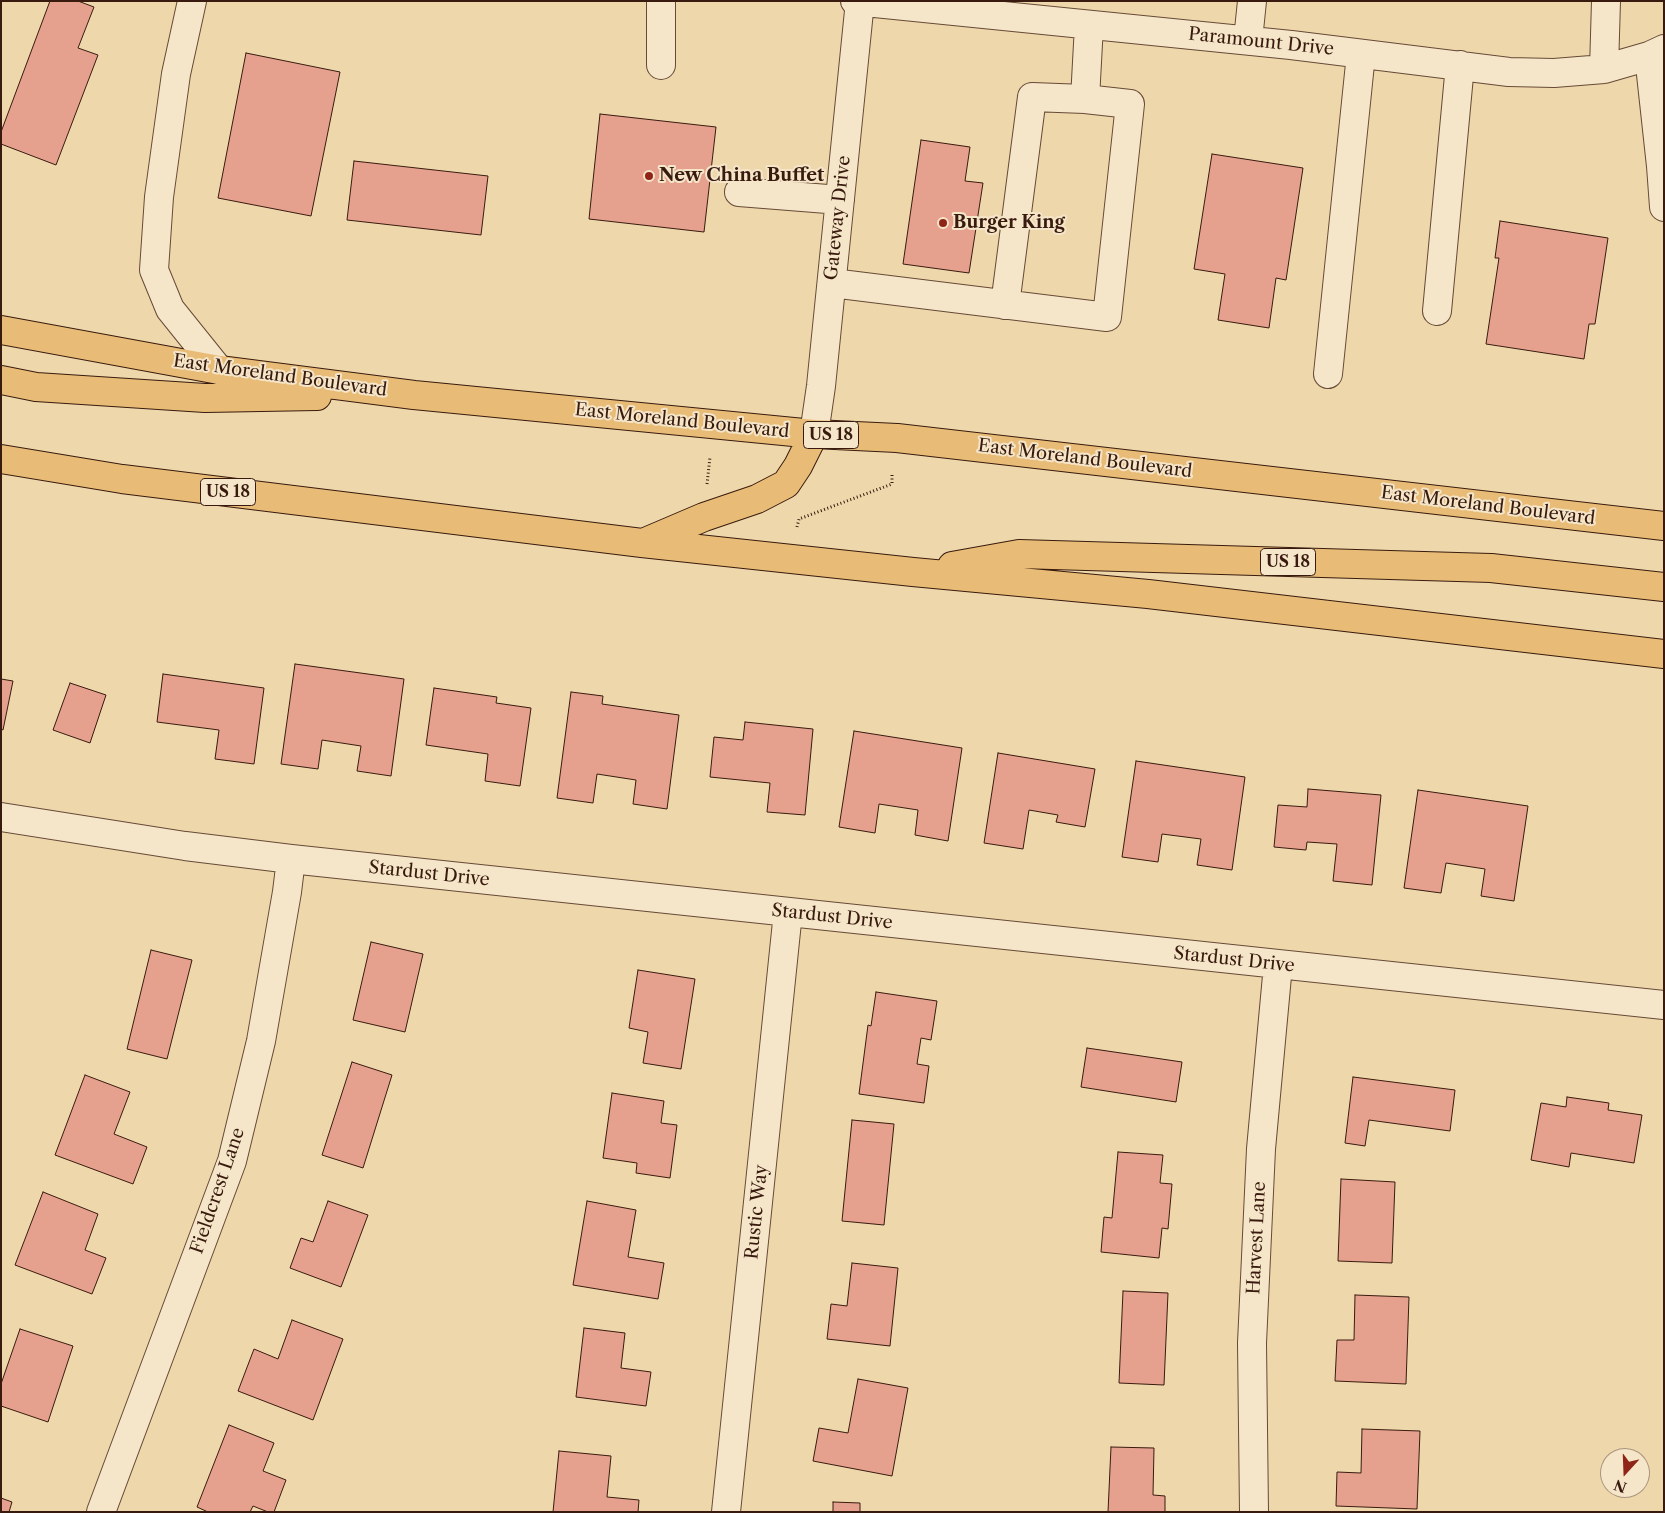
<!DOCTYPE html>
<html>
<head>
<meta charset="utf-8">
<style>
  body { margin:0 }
  #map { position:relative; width:1665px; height:1513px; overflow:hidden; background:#efd7ac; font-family:"Libre Caslon Text",serif }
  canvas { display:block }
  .frame { position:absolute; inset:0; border:2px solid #381b0e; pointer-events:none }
  .north { position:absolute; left:1600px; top:1448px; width:50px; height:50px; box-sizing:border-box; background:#f5e5c9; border:1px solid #a9947e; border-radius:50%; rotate:200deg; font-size:14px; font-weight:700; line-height:20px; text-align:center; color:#381b0e }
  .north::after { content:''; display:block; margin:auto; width:18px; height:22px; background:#8f2418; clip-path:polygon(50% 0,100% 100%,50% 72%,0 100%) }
</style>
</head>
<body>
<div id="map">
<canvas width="1665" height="1513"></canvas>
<div class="frame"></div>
<div class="north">N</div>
</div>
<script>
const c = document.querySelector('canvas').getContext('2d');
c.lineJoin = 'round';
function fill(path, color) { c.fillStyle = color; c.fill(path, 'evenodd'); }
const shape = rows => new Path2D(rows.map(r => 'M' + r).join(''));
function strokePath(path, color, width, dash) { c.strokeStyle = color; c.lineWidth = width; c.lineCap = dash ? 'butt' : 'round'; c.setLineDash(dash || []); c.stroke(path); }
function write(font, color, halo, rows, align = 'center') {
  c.font = font + ' "Libre Caslon Text",serif'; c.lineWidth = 4; c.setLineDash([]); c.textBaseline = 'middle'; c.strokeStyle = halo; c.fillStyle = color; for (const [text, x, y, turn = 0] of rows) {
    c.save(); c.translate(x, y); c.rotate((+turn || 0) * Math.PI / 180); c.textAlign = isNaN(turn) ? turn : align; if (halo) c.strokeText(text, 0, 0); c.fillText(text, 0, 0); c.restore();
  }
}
const building = shape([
  [50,1,78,1,94,7,78,48,98,55,56,165,1,144,1,132,50,1],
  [246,53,340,72,311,216,218,198,246,53],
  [600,114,716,127,704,232,589,219,600,114],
  [921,140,970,147,965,181,983,183,969,273,903,264,921,140],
  [1212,154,1303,168,1286,280,1276,278,1269,328,1218,320,1225,274,1194,269,1212,154],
  [354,161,488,176,481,235,347,220,354,161],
  [1500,221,1608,238,1595,324,1589,324,1584,359,1486,344,1499,258,1495,258,1500,221],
  [295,664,404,679,391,776,357,771,361,746,322,740,318,769,281,764,295,664],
  [163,674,264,688,254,764,215,759,219,730,157,722,163,674],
  [1,679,13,681,3,730,1,729,1,679],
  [70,683,106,695,90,743,53,730,70,683],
  [434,688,497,697,496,703,531,708,520,786,485,781,488,754,426,745,434,688],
  [571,692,603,696,602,704,679,715,667,809,633,804,636,780,597,774,593,803,557,798,571,692],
  [745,722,813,729,805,815,767,812,770,783,710,777,714,737,743,740,745,722],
  [854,731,962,748,948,841,915,835,918,810,879,804,875,833,839,827,854,731],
  [998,753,1095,769,1085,827,1056,822,1058,815,1029,810,1023,849,984,843,998,753],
  [1136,761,1245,777,1232,870,1197,865,1201,839,1162,834,1158,862,1122,857,1136,761],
  [1308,789,1381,795,1372,885,1333,881,1337,844,1307,842,1306,850,1274,847,1278,805,1307,807,1308,789],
  [1418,790,1528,806,1514,901,1481,896,1485,869,1446,863,1441,893,1404,888,1418,790],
  [371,942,423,954,405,1032,353,1020,371,942],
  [151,950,192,960,167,1059,127,1049,151,950],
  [638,970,695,979,681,1069,643,1063,648,1032,629,1028,638,970],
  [876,992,937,1001,931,1040,921,1038,917,1064,929,1066,924,1103,859,1094,868,1025,871,1026,876,992],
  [1087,1048,1182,1062,1176,1102,1081,1087,1087,1048],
  [352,1062,392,1075,363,1168,322,1155,352,1062],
  [85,1075,130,1092,114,1134,147,1147,133,1184,55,1155,85,1075],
  [1353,1077,1455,1090,1450,1131,1369,1120,1365,1146,1345,1143,1353,1077],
  [612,1093,664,1101,661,1123,677,1125,670,1178,636,1173,637,1163,603,1158,612,1093],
  [1567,1097,1609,1103,1608,1110,1642,1115,1634,1163,1571,1153,1569,1167,1531,1160,1541,1103,1566,1107,1567,1097],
  [852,1120,894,1124,884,1225,842,1221,852,1120],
  [1118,1152,1163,1155,1160,1183,1172,1184,1168,1229,1162,1228,1159,1258,1101,1252,1104,1217,1112,1218,1118,1152],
  [1341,1179,1395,1182,1392,1263,1338,1261,1341,1179],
  [43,1192,98,1214,85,1250,106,1258,92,1294,15,1265,43,1192],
  [328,1201,368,1215,341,1287,290,1268,301,1238,313,1242,328,1201],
  [587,1201,636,1210,628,1257,664,1263,658,1299,573,1285,587,1201],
  [852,1263,898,1268,890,1346,827,1339,831,1304,847,1306,852,1263],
  [1123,1291,1168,1293,1164,1385,1119,1383,1123,1291],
  [1355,1295,1409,1297,1406,1384,1335,1381,1337,1340,1354,1340,1355,1295],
  [292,1320,343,1339,313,1420,238,1391,254,1349,278,1359,292,1320],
  [584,1328,625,1333,621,1368,651,1372,646,1406,576,1397,584,1328],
  [20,1329,73,1346,48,1422,1,1406,1,1384,20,1329],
  [858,1379,908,1388,892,1476,813,1461,819,1428,848,1433,858,1379],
  [229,1425,274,1443,263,1471,286,1480,274,1512,268,1512,253,1506,250,1512,208,1512,197,1507,229,1425],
  [1362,1429,1420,1431,1417,1509,1336,1506,1337,1472,1361,1473,1362,1429],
  [1111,1447,1154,1448,1153,1495,1165,1496,1165,1512,1108,1512,1111,1447],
  [559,1451,611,1456,607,1497,639,1500,638,1512,553,1512,559,1451],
  [1,1498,12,1502,9,1512,1,1512,1,1498],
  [833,1502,860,1503,860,1512,833,1512,833,1502]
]);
const path = shape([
  [707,484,710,457],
  [797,527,799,519,892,484,892,475]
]);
const minor = shape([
  [192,1,176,74,159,197,154,270,170,309,219,370],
  [661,1,661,65],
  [855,1,1291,45,1509,72,1554,73,1604,69,1649,56,1664,49],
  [1248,40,1252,1],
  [1649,56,1661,166,1664,207],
  [1604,69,1606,1],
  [739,192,840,200],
  [832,283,1107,317,1130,104,1085,99,1089,25],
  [1005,305,1032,97,1085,99],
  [1437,311,1460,65],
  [1328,374,1361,54],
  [814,434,821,386,860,1],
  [1,817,185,846,291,859,1664,1005],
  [101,1512,232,1161,261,1041,287,892,291,859],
  [726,1512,788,912],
  [1254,1512,1252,1343,1261,1149,1278,965]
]);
const major = shape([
  [1,330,219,370,414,395,814,434,897,438,1664,526],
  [1,380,36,387,205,398,317,396],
  [1,459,122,479,642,543,913,572,1148,594,1664,654],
  [643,543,704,517,757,499,786,484,798,466,814,434],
  [952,566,1019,554,1491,568,1664,587]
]);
const markers = [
  [649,176,5,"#8f2418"],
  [943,223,5,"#8f2418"]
];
const shields = [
  [831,435,55],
  [228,492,55],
  [1288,562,55]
];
const shieldNames = [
  ["US 18",831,435],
  ["US 18",228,492],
  ["US 18",1288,562]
];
const streetNames = [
  ["Paramount Drive",1261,42,6],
  ["Gateway Drive",838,218,-84],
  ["East Moreland Boulevard",280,376,8],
  ["East Moreland Boulevard",682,421,6],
  ["East Moreland Boulevard",1085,459,7],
  ["East Moreland Boulevard",1488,506,7],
  ["Stardust Drive",429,874,6],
  ["Stardust Drive",832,917,6],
  ["Stardust Drive",1234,960,6],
  ["Fieldcrest Lane",218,1191,-71],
  ["Rustic Way",757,1212,-84],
  ["Harvest Lane",1257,1238,-87]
];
const poiNames = [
  ["New China Buffet",659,176],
  ["Burger King",953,223]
];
fill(building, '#e6a08e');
strokePath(building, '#381b0e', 1);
strokePath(minor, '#664a36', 30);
strokePath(major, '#381b0e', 30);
strokePath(path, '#381b0e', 3, [1, 2.5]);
strokePath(minor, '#f5e5c9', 28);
strokePath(major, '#e8bc76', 28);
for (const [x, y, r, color] of markers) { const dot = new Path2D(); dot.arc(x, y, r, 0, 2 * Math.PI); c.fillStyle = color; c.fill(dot); strokePath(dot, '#f5e5c9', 2); }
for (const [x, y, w] of shields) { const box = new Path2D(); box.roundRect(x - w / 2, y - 13.5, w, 27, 4); c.fillStyle = '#f5e5c9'; c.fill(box); strokePath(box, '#381b0e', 1); }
write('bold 16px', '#381b0e', null, shieldNames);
write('18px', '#381b0e', '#f5e5c9', streetNames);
write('bold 18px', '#381b0e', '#f5e5c9', poiNames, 'left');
</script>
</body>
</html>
